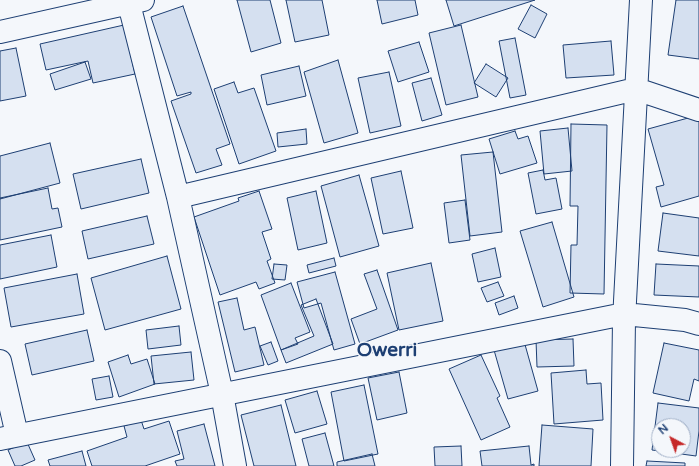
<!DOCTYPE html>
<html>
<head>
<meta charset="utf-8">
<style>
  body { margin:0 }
  #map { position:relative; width:699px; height:466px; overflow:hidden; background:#f4f7fb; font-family:"Varela Round",sans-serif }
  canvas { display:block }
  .north { position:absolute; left:651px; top:418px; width:40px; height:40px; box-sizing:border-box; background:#f4f7fb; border:1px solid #9eadc5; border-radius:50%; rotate:319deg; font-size:11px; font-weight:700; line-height:16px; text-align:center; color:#1d3f73 }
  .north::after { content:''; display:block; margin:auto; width:14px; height:18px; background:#c62828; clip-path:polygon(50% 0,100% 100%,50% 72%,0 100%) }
</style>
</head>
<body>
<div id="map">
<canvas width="699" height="466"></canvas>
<div class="north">N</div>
</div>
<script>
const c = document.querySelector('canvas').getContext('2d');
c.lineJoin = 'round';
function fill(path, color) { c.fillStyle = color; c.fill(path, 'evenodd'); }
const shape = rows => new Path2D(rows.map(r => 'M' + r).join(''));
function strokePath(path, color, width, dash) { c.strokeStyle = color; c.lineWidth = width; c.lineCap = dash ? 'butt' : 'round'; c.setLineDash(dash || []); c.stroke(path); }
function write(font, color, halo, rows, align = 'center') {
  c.font = font + ' "Varela Round",sans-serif'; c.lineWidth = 3; c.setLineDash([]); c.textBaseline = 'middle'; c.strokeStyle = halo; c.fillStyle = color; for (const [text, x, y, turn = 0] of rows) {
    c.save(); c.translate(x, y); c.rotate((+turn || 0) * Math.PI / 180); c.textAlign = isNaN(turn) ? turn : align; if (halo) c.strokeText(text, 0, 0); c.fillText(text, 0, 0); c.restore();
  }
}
const building = shape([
  [237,0,270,0,281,43,251,52,237,0],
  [286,0,322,0,329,35,295,42,286,0],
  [377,0,415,0,418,15,382,24,377,0],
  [446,0,535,0,454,26,446,0],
  [676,0,699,0,699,59,668,55,676,0],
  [531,5,547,14,535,38,518,29,531,5],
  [183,6,230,144,216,149,222,165,196,173,171,101,191,94,191,92,177,96,151,17,183,6],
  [124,25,135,74,93,83,88,61,46,70,40,44,124,25],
  [461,25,478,97,446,105,429,33,461,25],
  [515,38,526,95,510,98,499,41,515,38],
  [611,41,614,75,566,78,563,45,611,41],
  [419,42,429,72,398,82,388,51,419,42],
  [16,48,26,96,0,101,0,51,16,48],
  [338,60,358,133,324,143,304,72,338,60],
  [85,62,91,79,55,90,50,74,85,62],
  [486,64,508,78,496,97,474,83,486,64],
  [299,66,306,96,267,105,261,75,299,66],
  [389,72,401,126,370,133,358,78,389,72],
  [431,78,442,115,422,121,412,83,431,78],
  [234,82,238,93,254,88,276,151,239,164,214,89,234,82],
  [699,115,699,196,661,207,656,187,664,185,648,129,699,115],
  [571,124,607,125,604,294,570,293,571,245,577,245,578,206,570,206,571,124],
  [568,128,572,171,544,174,540,131,568,128],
  [306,129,307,144,278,147,277,133,306,129],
  [515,131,518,139,528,136,537,163,500,174,489,139,515,131],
  [50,143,60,183,0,199,0,156,50,143],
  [493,152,502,232,470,236,461,155,493,152],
  [141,159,149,193,81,209,73,174,141,159],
  [543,170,545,180,556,178,562,209,536,214,528,173,543,170],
  [401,171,413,228,383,234,371,178,401,171],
  [359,175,379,246,340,257,321,186,359,175],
  [48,188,52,209,58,208,62,227,0,240,0,198,48,188],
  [259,191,272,229,262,232,271,259,267,261,275,283,259,289,256,282,220,295,194,217,239,201,238,198,259,191],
  [316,191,327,243,298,250,287,198,316,191],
  [465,200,470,240,449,243,444,203,465,200],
  [663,213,699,218,699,256,658,251,663,213],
  [147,216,154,244,88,259,82,231,147,216],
  [552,222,574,297,543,307,520,231,552,222],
  [51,235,57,267,0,279,0,245,51,235],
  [495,248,501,277,478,282,472,254,495,248],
  [167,256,181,309,105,330,91,278,167,256],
  [334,258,336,266,309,273,307,265,334,258],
  [431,263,443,321,399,330,387,273,431,263],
  [274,264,287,265,285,280,272,279,274,264],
  [656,264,699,266,699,297,654,295,656,264],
  [377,270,398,330,360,344,351,319,377,309,364,274,377,270],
  [335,272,355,344,334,350,321,303,304,308,297,282,335,272],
  [77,274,84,314,11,327,4,288,77,274],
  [498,282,504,296,487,302,481,288,498,282],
  [291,283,310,332,295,338,298,344,281,350,261,295,291,283],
  [514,296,518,308,499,315,495,303,514,296],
  [237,298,244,330,255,327,264,365,235,372,218,302,237,298],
  [316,299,333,344,286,363,281,350,314,336,301,305,316,299],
  [179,326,181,345,148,349,146,330,179,326],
  [87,330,94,361,32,375,25,344,87,330],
  [573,339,574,366,537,367,536,340,573,339],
  [524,341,538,391,508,399,494,350,524,341],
  [271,342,278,361,268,365,260,346,271,342],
  [664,343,699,350,699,381,694,379,689,401,653,393,664,343],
  [191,352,194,380,154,384,151,356,191,352],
  [128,355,131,364,147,359,155,384,119,397,108,362,128,355],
  [481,355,500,396,497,398,510,427,481,440,449,369,481,355],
  [586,370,587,384,601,383,603,420,554,424,551,373,586,370],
  [399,372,407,413,377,420,368,378,399,372],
  [109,376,113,397,96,400,92,379,109,376],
  [364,385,378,454,344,461,331,392,364,385],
  [317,391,327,424,295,433,285,400,317,391],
  [658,403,699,408,699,431,696,456,652,450,658,403],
  [659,426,683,426,683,450,659,450,659,426],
  [281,405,296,466,254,466,241,415,281,405],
  [141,420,144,429,169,421,180,454,145,466,92,466,87,451,127,437,124,426,141,420],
  [204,424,215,466,177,466,175,461,184,459,177,431,204,424],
  [542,425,593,429,591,466,539,466,542,425],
  [325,433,334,466,309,466,302,439,325,433],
  [27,442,35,460,21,466,15,466,8,450,27,442],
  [461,446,462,466,435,466,434,447,461,446],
  [529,446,531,465,534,464,534,466,482,466,480,451,529,446],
  [82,451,86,466,50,466,48,460,82,451],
  [372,454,375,466,337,466,337,462,372,454],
  [647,461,685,463,685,466,646,466,647,461]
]);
const minor = shape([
  [128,0,178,197,222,394,235,466],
  [0,32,143,0],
  [178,197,636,89,699,110],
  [0,361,17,435],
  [0,439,624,314,685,320,699,324],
  [622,466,624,320,641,0]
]);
const townNames = [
  ["Owerri",387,351]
];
fill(building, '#d5e0f0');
strokePath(building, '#1d3f73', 1);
strokePath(minor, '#1d3f73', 24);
strokePath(minor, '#f4f7fb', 22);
write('bold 19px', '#1d3f73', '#f4f7fb', townNames);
</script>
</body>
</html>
